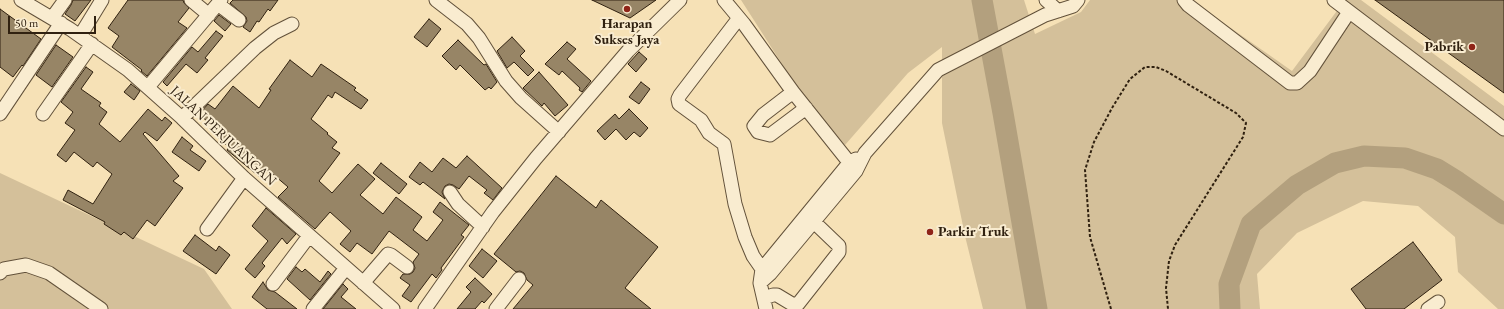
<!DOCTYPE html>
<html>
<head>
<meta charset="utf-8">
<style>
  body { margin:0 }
  #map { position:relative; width:1504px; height:309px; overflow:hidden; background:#f6e1b6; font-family:"EB Garamond",serif }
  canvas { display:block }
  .scale { position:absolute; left:8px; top:16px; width:88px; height:18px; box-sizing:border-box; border:2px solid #302110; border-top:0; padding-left:5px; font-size:12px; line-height:14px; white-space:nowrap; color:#302110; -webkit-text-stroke:3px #f9ecd0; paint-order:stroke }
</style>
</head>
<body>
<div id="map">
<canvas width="1504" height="309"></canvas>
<div class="scale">50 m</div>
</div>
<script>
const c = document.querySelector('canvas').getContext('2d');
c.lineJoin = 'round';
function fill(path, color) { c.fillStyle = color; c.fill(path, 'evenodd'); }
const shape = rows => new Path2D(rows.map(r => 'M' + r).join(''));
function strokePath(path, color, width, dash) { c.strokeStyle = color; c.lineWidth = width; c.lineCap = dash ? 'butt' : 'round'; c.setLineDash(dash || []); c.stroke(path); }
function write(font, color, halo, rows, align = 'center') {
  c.font = font + ' "EB Garamond",serif'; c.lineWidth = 4; c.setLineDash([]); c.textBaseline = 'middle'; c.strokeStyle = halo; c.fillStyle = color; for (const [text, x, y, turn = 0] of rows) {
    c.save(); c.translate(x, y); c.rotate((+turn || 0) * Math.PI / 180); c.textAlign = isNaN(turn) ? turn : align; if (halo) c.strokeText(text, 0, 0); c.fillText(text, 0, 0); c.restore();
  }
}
const green = shape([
  [741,0,1024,0,1035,34,1081,12,1090,0,1191,0,1292,71,1345,0,1361,0,1504,106,1504,309,1498,309,1458,272,1455,237,1418,206,1363,201,1297,233,1257,274,1260,309,1230,309,1230,305,1230,309,983,309,965,236,942,123,942,47,908,73,845,145,798,89],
  [1001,103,1012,153,1031,271,1026,249],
  [0,173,204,269,232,309,0,309]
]);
const river = shape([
  [982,0,1003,113,1037,309],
  [1230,309,1229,284,1251,224,1297,185,1335,163,1364,156,1405,158,1437,169,1458,182,1504,214]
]);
const building = shape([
  [73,0,91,0,75,21,65,14,71,5,73,0],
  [128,0,183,0,184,3,189,8,178,22,187,28,147,76,141,71,142,70,112,47,119,36,108,28,128,0],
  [233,0,278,0,270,11,268,9,259,22,257,21,250,32,243,27,247,21,246,17,230,3,233,0],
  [592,0,656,0,630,18,592,0],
  [1375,0,1504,0,1504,93,1375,0],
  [0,9,41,39,23,66,22,65,13,77,0,67,0,9],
  [219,15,231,24,225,31,214,21,219,15],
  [429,19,441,29,427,47,414,37,429,19],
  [216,31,223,36,205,58,208,60,197,73,186,64,167,86,163,82,192,47,198,52,216,31],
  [512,37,525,51,520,56,534,70,528,76,514,62,507,68,497,51,512,37],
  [458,40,484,65,486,64,497,82,491,89,489,87,485,90,460,65,456,70,442,56,458,40],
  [567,42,576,49,567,59,591,81,582,92,579,90,580,88,562,71,559,75,545,64,567,42],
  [56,45,73,57,52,87,36,75,56,45],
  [639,52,647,59,636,72,628,64,639,52],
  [290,60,312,77,321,64,356,88,354,90,368,100,361,109,335,92,332,98,328,95,311,119,328,133,327,134,337,142,332,148,340,153,319,181,332,193,358,164,375,179,360,195,383,214,396,197,422,217,413,230,427,241,443,220,433,212,440,202,469,225,461,235,464,237,441,268,442,270,436,278,432,274,411,302,402,296,410,285,400,278,403,274,410,274,413,272,415,268,413,262,419,254,389,231,372,254,357,243,350,252,340,244,351,231,330,212,315,229,278,197,288,187,268,170,261,178,227,150,229,147,217,137,220,133,199,114,208,104,215,109,233,86,259,108,271,90,269,89,290,60],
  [86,67,93,72,81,89,101,103,99,106,107,112,99,124,120,142,148,109,162,121,165,117,172,123,157,141,145,132,143,134,179,176,173,181,183,188,155,226,147,220,133,239,124,232,121,235,104,224,105,222,63,200,68,190,93,204,112,174,97,162,93,167,74,152,66,162,57,155,75,130,65,123,73,112,61,102,86,67],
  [539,72,568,105,555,116,544,103,542,106,523,88,539,72],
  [641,82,650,89,639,104,629,97,641,82],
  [131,84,140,91,134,100,124,92,131,84],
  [629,109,648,128,640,137,634,132,626,140,616,129,605,140,597,131,615,114,619,119,629,109],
  [182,137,193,146,190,150,206,161,199,171,172,152,182,137],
  [467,156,502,188,493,200,484,193,487,190,469,176,459,189,453,185,449,184,445,186,442,192,445,199,423,182,420,185,409,177,420,162,432,172,443,158,456,168,467,156],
  [381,163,407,184,399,194,373,173,381,163],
  [556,176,596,208,601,200,658,247,625,288,651,309,513,309,533,285,527,280,524,273,520,271,516,272,494,254,556,176],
  [266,208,296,234,287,244,282,238,262,263,265,266,255,278,245,269,268,241,252,226,266,208],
  [195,235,216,251,219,246,230,255,216,274,183,251,195,235],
  [1413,242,1442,280,1404,309,1366,309,1351,289,1413,242],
  [482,249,497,261,483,278,469,266,482,249],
  [296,267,302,272,305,269,320,282,328,271,331,274,310,300,287,279,296,267],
  [475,278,492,294,484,303,482,301,475,309,457,309,471,292,466,287,475,278],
  [263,282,268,290,275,292,297,309,267,309,252,297,263,282],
  [343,284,348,289,341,297,356,309,323,309,343,284]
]);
const path = shape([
  [1111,309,1090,237,1085,170,1094,142,1112,108,1130,79,1145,67,1156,67,1166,71,1236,113,1246,123,1243,137,1175,245,1169,261,1166,288,1168,309]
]);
const minor = shape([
  [21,0,70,29,128,70,182,118,244,178,393,309],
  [191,0,209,15],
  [436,0,467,24,479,38,506,81,521,98,559,132],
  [724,0,744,24,793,92,856,171],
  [1046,0,1058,11],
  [1184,0,1188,5,1290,83,1297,83,1310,71,1349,12],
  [1334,0,1504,129],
  [218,4,239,20],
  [52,18,65,0],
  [739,18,680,95,678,99,679,104,701,120,709,133,724,144,735,204,745,237,753,256,762,269,770,274],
  [80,36,102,0],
  [148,87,221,0],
  [793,92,763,115,754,126,758,132,770,135,806,108],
  [0,114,61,23],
  [43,114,92,44],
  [182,118,255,48,274,33,292,24],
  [450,192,458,204,483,227],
  [207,229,244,178],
  [0,273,4,269,26,265,49,273,101,309],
  [363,283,388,254,391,255,407,267],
  [760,283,770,274,856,171,865,153,938,70,1045,15,1073,6,1078,0],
  [273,284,309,236],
  [764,298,773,295,777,295,792,304,798,304,839,252,839,246,814,222],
  [313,309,346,268],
  [425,309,493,212,536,158,628,51,680,0],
  [496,309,519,279],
  [766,309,760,283,762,269,849,163,856,159],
  [1428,309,1438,302]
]);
const markers = [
  [627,9,4,"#8f2418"],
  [1472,47,4,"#8f2418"],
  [930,232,4,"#8f2418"]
];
const poiNames = [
  ["Harapan",627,24],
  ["Sukses Jaya",627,40],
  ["Pabrik",1464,47,"right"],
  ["Parkir Truk",938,232,"left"]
];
const streetNames = [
  ["JALAN PERJUANGAN",223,136,43]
];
fill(green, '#d4c09a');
strokePath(river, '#b3a07e', 21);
fill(building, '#978566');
strokePath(building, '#302110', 1);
strokePath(minor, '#62513a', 15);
strokePath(path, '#302110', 2, [3, 2]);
strokePath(minor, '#f9ecd0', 13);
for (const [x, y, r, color] of markers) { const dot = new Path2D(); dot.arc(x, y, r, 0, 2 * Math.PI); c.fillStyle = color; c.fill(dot); strokePath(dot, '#f9ecd0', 1.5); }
write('bold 14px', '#302110', '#f9ecd0', poiNames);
write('14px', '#302110', '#f9ecd0', streetNames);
</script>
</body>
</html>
